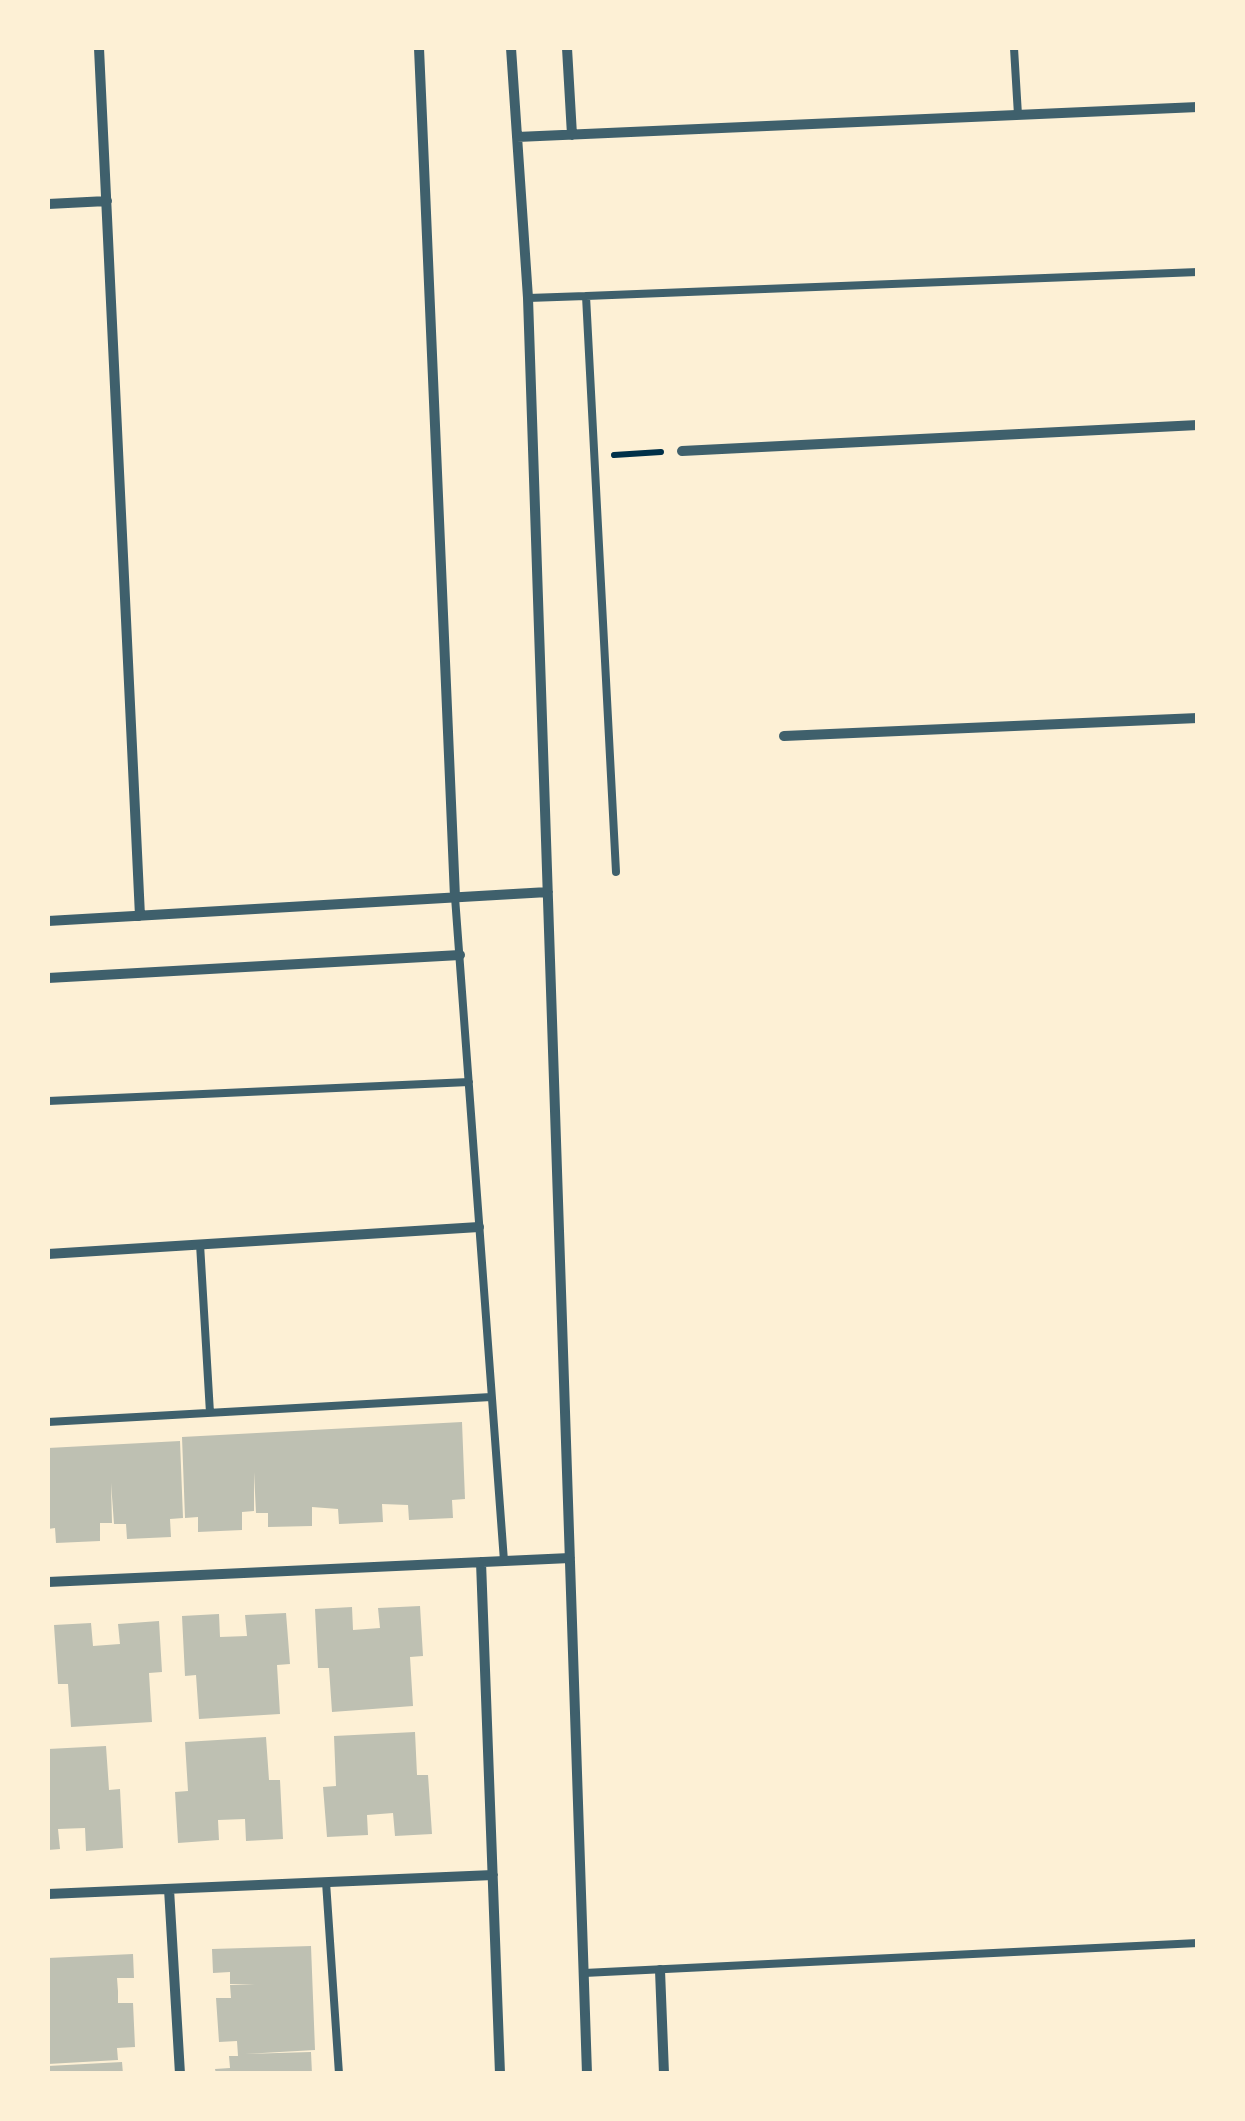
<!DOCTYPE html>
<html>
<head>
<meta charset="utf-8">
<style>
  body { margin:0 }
  #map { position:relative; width:1245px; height:2121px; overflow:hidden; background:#fdf0d5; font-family:"Fira Sans",sans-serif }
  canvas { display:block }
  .frame { position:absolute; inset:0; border:50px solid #fdf0d5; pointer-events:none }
</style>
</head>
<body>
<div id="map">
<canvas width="1245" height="2121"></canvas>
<div class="frame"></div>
</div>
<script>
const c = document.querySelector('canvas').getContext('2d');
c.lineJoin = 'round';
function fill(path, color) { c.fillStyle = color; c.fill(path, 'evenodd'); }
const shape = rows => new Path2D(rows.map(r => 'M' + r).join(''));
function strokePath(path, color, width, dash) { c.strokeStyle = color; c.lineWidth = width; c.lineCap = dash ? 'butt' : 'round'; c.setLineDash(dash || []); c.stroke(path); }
const building = shape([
  [462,1422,465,1499,452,1500,453,1518,409,1520,408,1505,382,1504,383,1522,339,1524,338,1509,312,1507,312,1526,268,1527,268,1513,256,1513,254,1472,254,1511,242,1512,242,1530,198,1532,198,1517,185,1518,182,1437],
  [180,1441,183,1518,170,1519,171,1537,127,1539,126,1524,114,1524,111,1483,112,1523,100,1523,100,1541,56,1543,55,1528,48,1529,48,1448],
  [420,1606,423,1656,410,1657,413,1706,332,1712,329,1668,318,1668,315,1609,352,1607,353,1630,380,1628,378,1608],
  [286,1613,290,1664,277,1665,280,1714,199,1719,196,1675,185,1676,182,1616,219,1614,220,1637,247,1636,245,1615],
  [159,1621,162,1672,149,1673,152,1722,71,1727,68,1684,58,1684,54,1625,91,1623,93,1646,120,1644,118,1624],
  [415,1732,417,1775,428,1775,432,1834,395,1836,393,1813,367,1815,368,1835,327,1837,323,1787,336,1786,334,1736],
  [266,1737,269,1780,280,1780,283,1839,246,1841,245,1819,218,1820,219,1840,178,1843,175,1792,188,1791,185,1742],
  [106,1746,109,1790,120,1789,123,1848,86,1851,85,1828,58,1829,60,1849,48,1850,48,1749],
  [311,1946,315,2050,245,2054,311,2052,312,2074,216,2074,215,2069,230,2068,229,2056,238,2056,237,2041,219,2042,216,1998,231,1998,230,1985,255,1984,230,1984,230,1972,213,1973,212,1949],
  [133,1954,134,1978,117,1978,118,1991,118,2003,133,2003,135,2047,117,2048,118,2060,48,2064,48,1958],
  [122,2062,123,2074,48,2074,48,2066]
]);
const path = shape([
  [614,455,661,452]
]);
const service = shape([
  [1014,48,1018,115],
  [586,296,1198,272],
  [528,298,586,296,616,872],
  [455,897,504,1561],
  [48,1101,469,1082],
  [200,1244,210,1413],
  [48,1422,491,1397],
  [326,1882,339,2074],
  [584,1973,1198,1943]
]);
const minor = shape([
  [99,48,140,916],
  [419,48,455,897],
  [511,48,528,298,587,2074],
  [567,48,572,135],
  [517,137,1198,107],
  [48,204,107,201],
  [682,451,1198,425],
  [784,736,1198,718],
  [48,921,548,892],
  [48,978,460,955],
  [48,1254,479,1227],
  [481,1562,500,2074],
  [48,1582,570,1558],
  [169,1889,180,2074],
  [48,1894,493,1875],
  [660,1970,664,2074]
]);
fill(building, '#bec0b2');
strokePath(path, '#003049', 6);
strokePath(service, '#3f606c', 8);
strokePath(minor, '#3f606c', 10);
</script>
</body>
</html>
